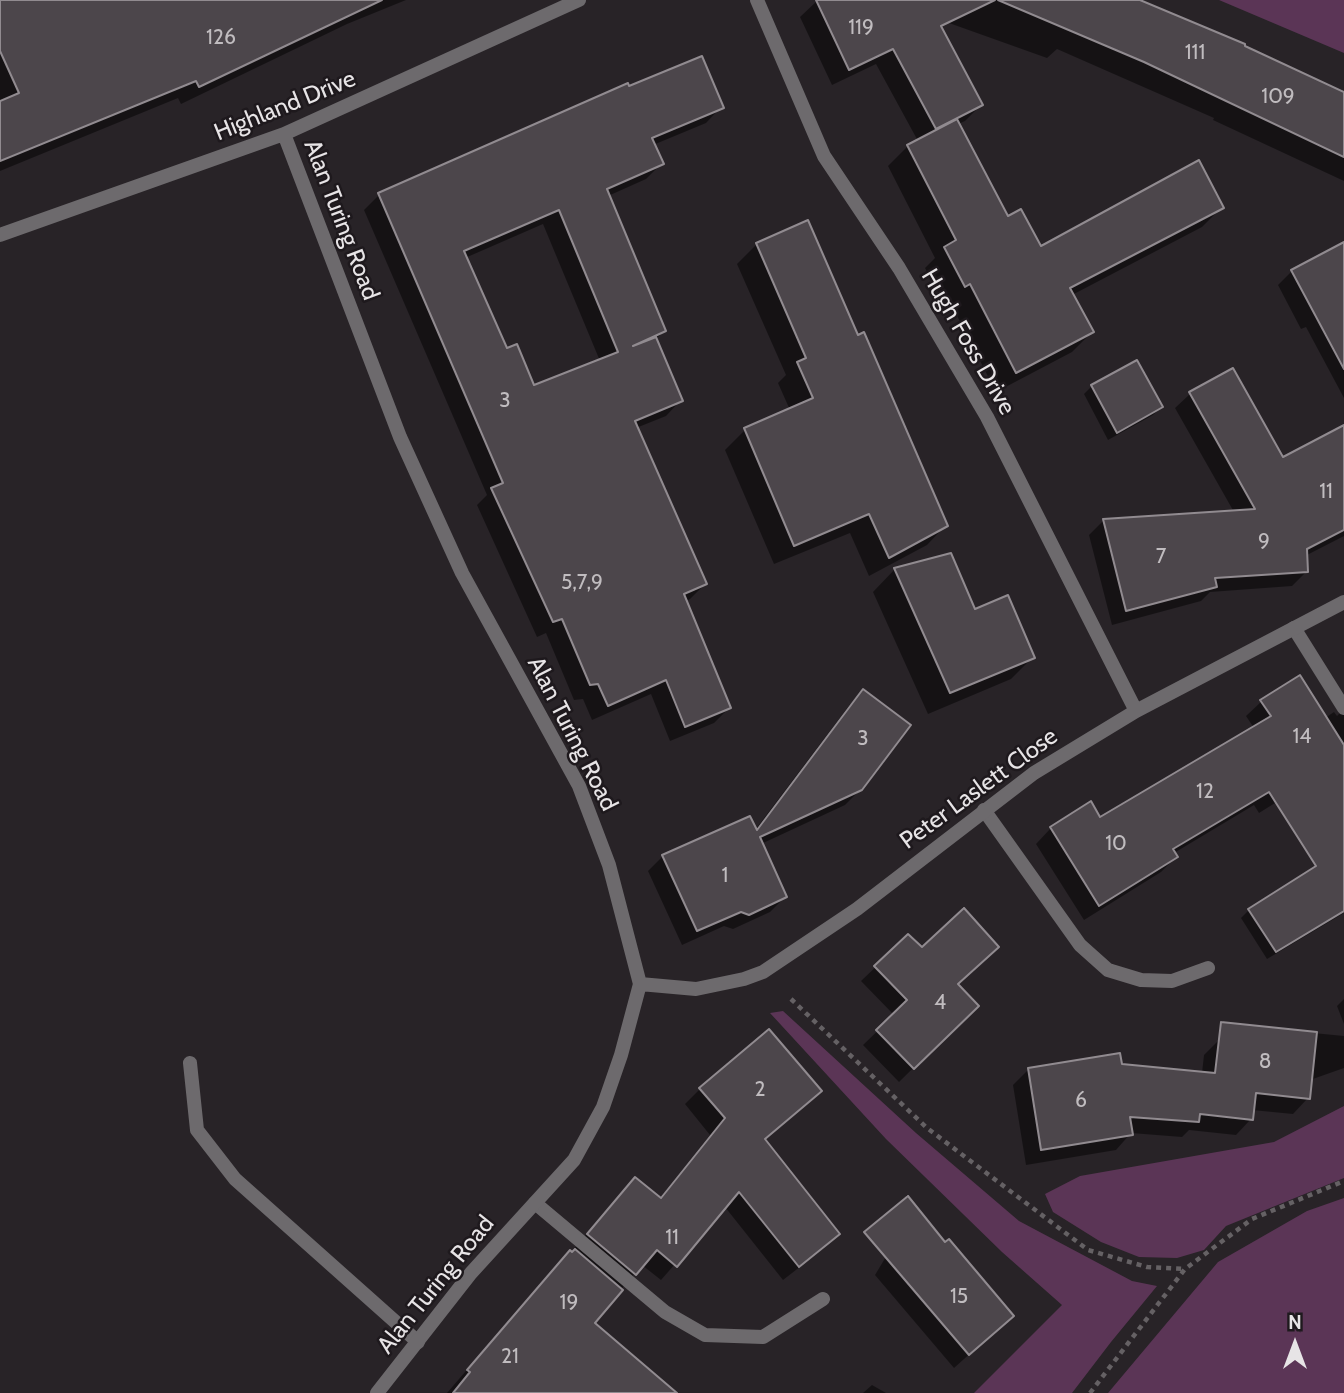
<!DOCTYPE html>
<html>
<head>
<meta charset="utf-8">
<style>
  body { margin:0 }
  #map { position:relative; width:1344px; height:1393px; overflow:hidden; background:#282327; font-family:Cabin,sans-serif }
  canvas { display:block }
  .north { position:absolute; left:1260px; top:1309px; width:70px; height:70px; -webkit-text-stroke:5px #1e191d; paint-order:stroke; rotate:0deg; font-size:19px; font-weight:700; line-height:28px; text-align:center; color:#e7e4e6 }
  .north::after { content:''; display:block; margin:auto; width:24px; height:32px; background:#e7e4e6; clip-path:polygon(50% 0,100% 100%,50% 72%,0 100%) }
</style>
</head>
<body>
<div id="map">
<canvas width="1344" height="1393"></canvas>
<div class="north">N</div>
</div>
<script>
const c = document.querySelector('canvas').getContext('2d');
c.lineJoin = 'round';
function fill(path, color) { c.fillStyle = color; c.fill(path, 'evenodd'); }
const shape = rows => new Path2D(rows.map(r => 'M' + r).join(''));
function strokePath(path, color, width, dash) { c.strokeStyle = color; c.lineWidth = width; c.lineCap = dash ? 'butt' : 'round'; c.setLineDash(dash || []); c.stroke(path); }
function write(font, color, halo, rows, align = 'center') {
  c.font = font + ' Cabin,sans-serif'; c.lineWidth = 5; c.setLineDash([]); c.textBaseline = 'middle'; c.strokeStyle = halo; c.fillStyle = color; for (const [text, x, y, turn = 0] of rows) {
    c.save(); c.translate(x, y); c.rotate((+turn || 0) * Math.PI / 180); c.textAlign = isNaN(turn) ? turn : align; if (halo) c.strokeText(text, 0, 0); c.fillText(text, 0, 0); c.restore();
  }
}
const green = shape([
  [1219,0,1344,0,1344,53],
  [783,1011,916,1133,1019,1221,1132,1281,1157,1286,1111,1342,1072,1393,974,1393,1062,1305,1002,1252,886,1139,770,1013],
  [1344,1106,1344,1178,1226,1226,1204,1250,1177,1258,1139,1257,1101,1242,1053,1212,1045,1194,1080,1176,1274,1142],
  [1344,1198,1344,1393,1108,1393,1218,1262,1307,1211]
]);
const shadow = shape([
  [0,0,406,0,347,24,181,104,178,98,0,171],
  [1136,0,1344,94,1344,181,1213,120,1214,118,1057,49,1047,58,935,18,981,105,965,121,958,124,1007,219,1040,248,1222,207,1202,227,1072,295,1092,332,1072,352,996,392,950,302,945,305,925,268,935,258,888,166,908,146,918,141,876,64,832,85,800,17,818,0],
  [627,85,628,88,721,107,706,123,653,145,661,164,646,179,608,196,664,331,655,340,681,400,666,416,636,428,705,584,690,599,685,602,729,708,714,723,670,741,651,694,592,720,583,699,574,700,546,633,537,637,477,505,487,495,364,210,379,195],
  [543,224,600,361,534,387,506,350,465,258],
  [757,244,857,337,946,525,927,545,869,576,850,533,774,564,725,450,745,430,790,410,778,383,786,375,737,264],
  [1344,267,1344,398,1306,327,1301,329,1278,285,1292,271],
  [1232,370,1283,459,1344,427,1344,536,1305,556,1307,571,1292,586,1210,592,1201,601,1112,625,1089,535,1103,521,1234,512,1175,408,1190,394],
  [1092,386,1161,407,1153,415,1108,440,1084,394],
  [950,556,975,611,1033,657,1011,679,928,714,873,592,894,570],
  [863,691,861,789,845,805,761,844,785,897,770,912,733,929,724,926,682,945,648,871,663,856,755,830,848,707],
  [1262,701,1325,718,1334,712,1337,716,1344,709,1344,760,1259,813,1254,805,1174,853,1176,857,1161,872,1084,920,1036,844,1051,828,1100,819,1254,728,1246,716],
  [1344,851,1344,913,1267,959,1241,918,1249,910],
  [908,936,976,1006,899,1082,863,1045,894,1015,861,981],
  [1344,999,1344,1024,1337,1006],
  [1252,1027,1344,1036,1344,1068,1310,1080,1308,1098,1293,1114,1252,1110,1251,1119,1236,1135,1189,1130,1182,1137,1131,1133,1116,1150,1026,1165,1013,1085,1029,1069,1120,1065,1202,1073,1204,1055,1220,1039],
  [700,1089,819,1091,764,1140,838,1234,823,1249,783,1280,725,1207,661,1280,642,1265,592,1323,674,1393,447,1393,555,1267,574,1251,573,1250,620,1195,635,1179,659,1199,710,1135,685,1104],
  [905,1225,945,1244,1012,1316,954,1368,875,1275],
  [872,1385,886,1393,863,1393]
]);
const building = shape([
  [0,0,382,0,199,87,196,81,0,161,0,101,19,93,0,51,0,0],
  [816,0,995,0,941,26,983,105,936,129,893,49,849,70,816,0],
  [998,0,1140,0,1245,44,1245,46,1344,92,1344,157,1144,62,998,0],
  [702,56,724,108,652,138,664,164,607,189,666,331,633,346,656,337,683,401,635,421,707,584,684,594,731,708,685,727,666,680,608,706,598,684,590,685,562,619,553,622,491,488,503,483,378,193,628,83,629,86,702,56],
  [559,210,618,352,534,385,517,344,507,348,464,251,559,210],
  [957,119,1008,216,1021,209,1041,246,1199,160,1224,208,1070,288,1094,332,1016,373,970,284,965,287,944,247,956,240,907,145,957,119],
  [808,220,858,335,864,332,948,526,889,558,869,514,794,546,744,428,813,398,797,362,806,358,756,243,808,220],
  [1344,242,1344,369,1291,270,1344,242],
  [1137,360,1163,407,1117,433,1091,385,1137,360],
  [1233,368,1283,457,1344,425,1344,530,1307,549,1308,572,1215,578,1217,587,1126,611,1103,519,1255,509,1189,392,1233,368],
  [951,553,975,609,1008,595,1035,658,950,693,894,568,951,553],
  [1300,675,1344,745,1344,911,1276,952,1248,909,1316,866,1269,792,1173,849,1178,857,1099,906,1050,827,1091,801,1100,817,1271,716,1260,700,1300,675],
  [863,689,911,725,862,790,760,837,787,897,749,915,741,912,697,931,662,855,750,816,757,830,863,689],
  [964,908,999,947,958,984,979,1006,914,1069,876,1030,907,1000,874,966,908,934,922,947,964,908],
  [1221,1022,1317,1032,1310,1099,1256,1093,1253,1120,1200,1114,1199,1122,1130,1117,1133,1135,1041,1150,1028,1068,1120,1053,1122,1064,1215,1073,1221,1022],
  [769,1029,822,1091,765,1139,840,1234,799,1267,739,1192,677,1267,657,1250,636,1275,587,1234,635,1177,661,1198,725,1118,699,1088,769,1029],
  [908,1196,945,1242,949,1239,1014,1316,969,1355,864,1232,908,1196],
  [575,1249,623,1290,595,1323,677,1393,453,1393,470,1372,467,1370,570,1250,572,1252,575,1249]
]);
const path = shape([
  [791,999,927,1128,1088,1250,1147,1267,1185,1269],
  [1090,1393,1185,1269,1252,1219,1344,1181]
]);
const lane = shape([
  [1294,628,1344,708],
  [984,810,1080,945,1108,970,1141,980,1172,981,1208,968],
  [190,1063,197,1130,235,1179,418,1342],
  [535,1203,665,1312,705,1335,763,1337,823,1299]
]);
const street = shape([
  [757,0,824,156,899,268,987,417,1136,711],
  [284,134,400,437,462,573,579,786,609,865,640,984,621,1055,603,1107,574,1160,471,1273,377,1393],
  [0,235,284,134,579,0],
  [640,984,696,989,744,979,763,972,857,909,1034,773,1136,711,1344,602]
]);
const numberNames = [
  ["119",861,28],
  ["126",221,38],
  ["111",1195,53],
  ["109",1278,97],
  ["3",505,401],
  ["11",1326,492],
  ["9",1264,542],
  ["7",1161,557],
  ["5,7,9",582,583],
  ["14",1302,737],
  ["3",863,739],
  ["12",1205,792],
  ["10",1116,844],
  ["1",725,876],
  ["4",940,1003],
  ["8",1265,1062],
  ["2",760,1090],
  ["6",1081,1101],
  ["11",672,1238],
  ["15",959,1297],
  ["19",569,1303],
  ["21",510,1357]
];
const streetNames = [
  ["Highland Drive",285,106,-22],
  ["Alan Turing Road",341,220,69],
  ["Hugh Foss Drive",968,342,60],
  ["Alan Turing Road",572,734,63],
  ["Peter Laslett Close",979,789,-36],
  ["Alan Turing Road",436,1285,-51]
];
fill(green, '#5b3556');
fill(shadow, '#0007');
fill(building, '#4c464b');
strokePath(building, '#918b90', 2);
strokePath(path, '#656164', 4.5, [5, 5]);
strokePath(lane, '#6d6a6d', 14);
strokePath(street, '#6d6a6d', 14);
write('21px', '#c0bcbf', null, numberNames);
write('24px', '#e7e4e6', '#1e191d', streetNames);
</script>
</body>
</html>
